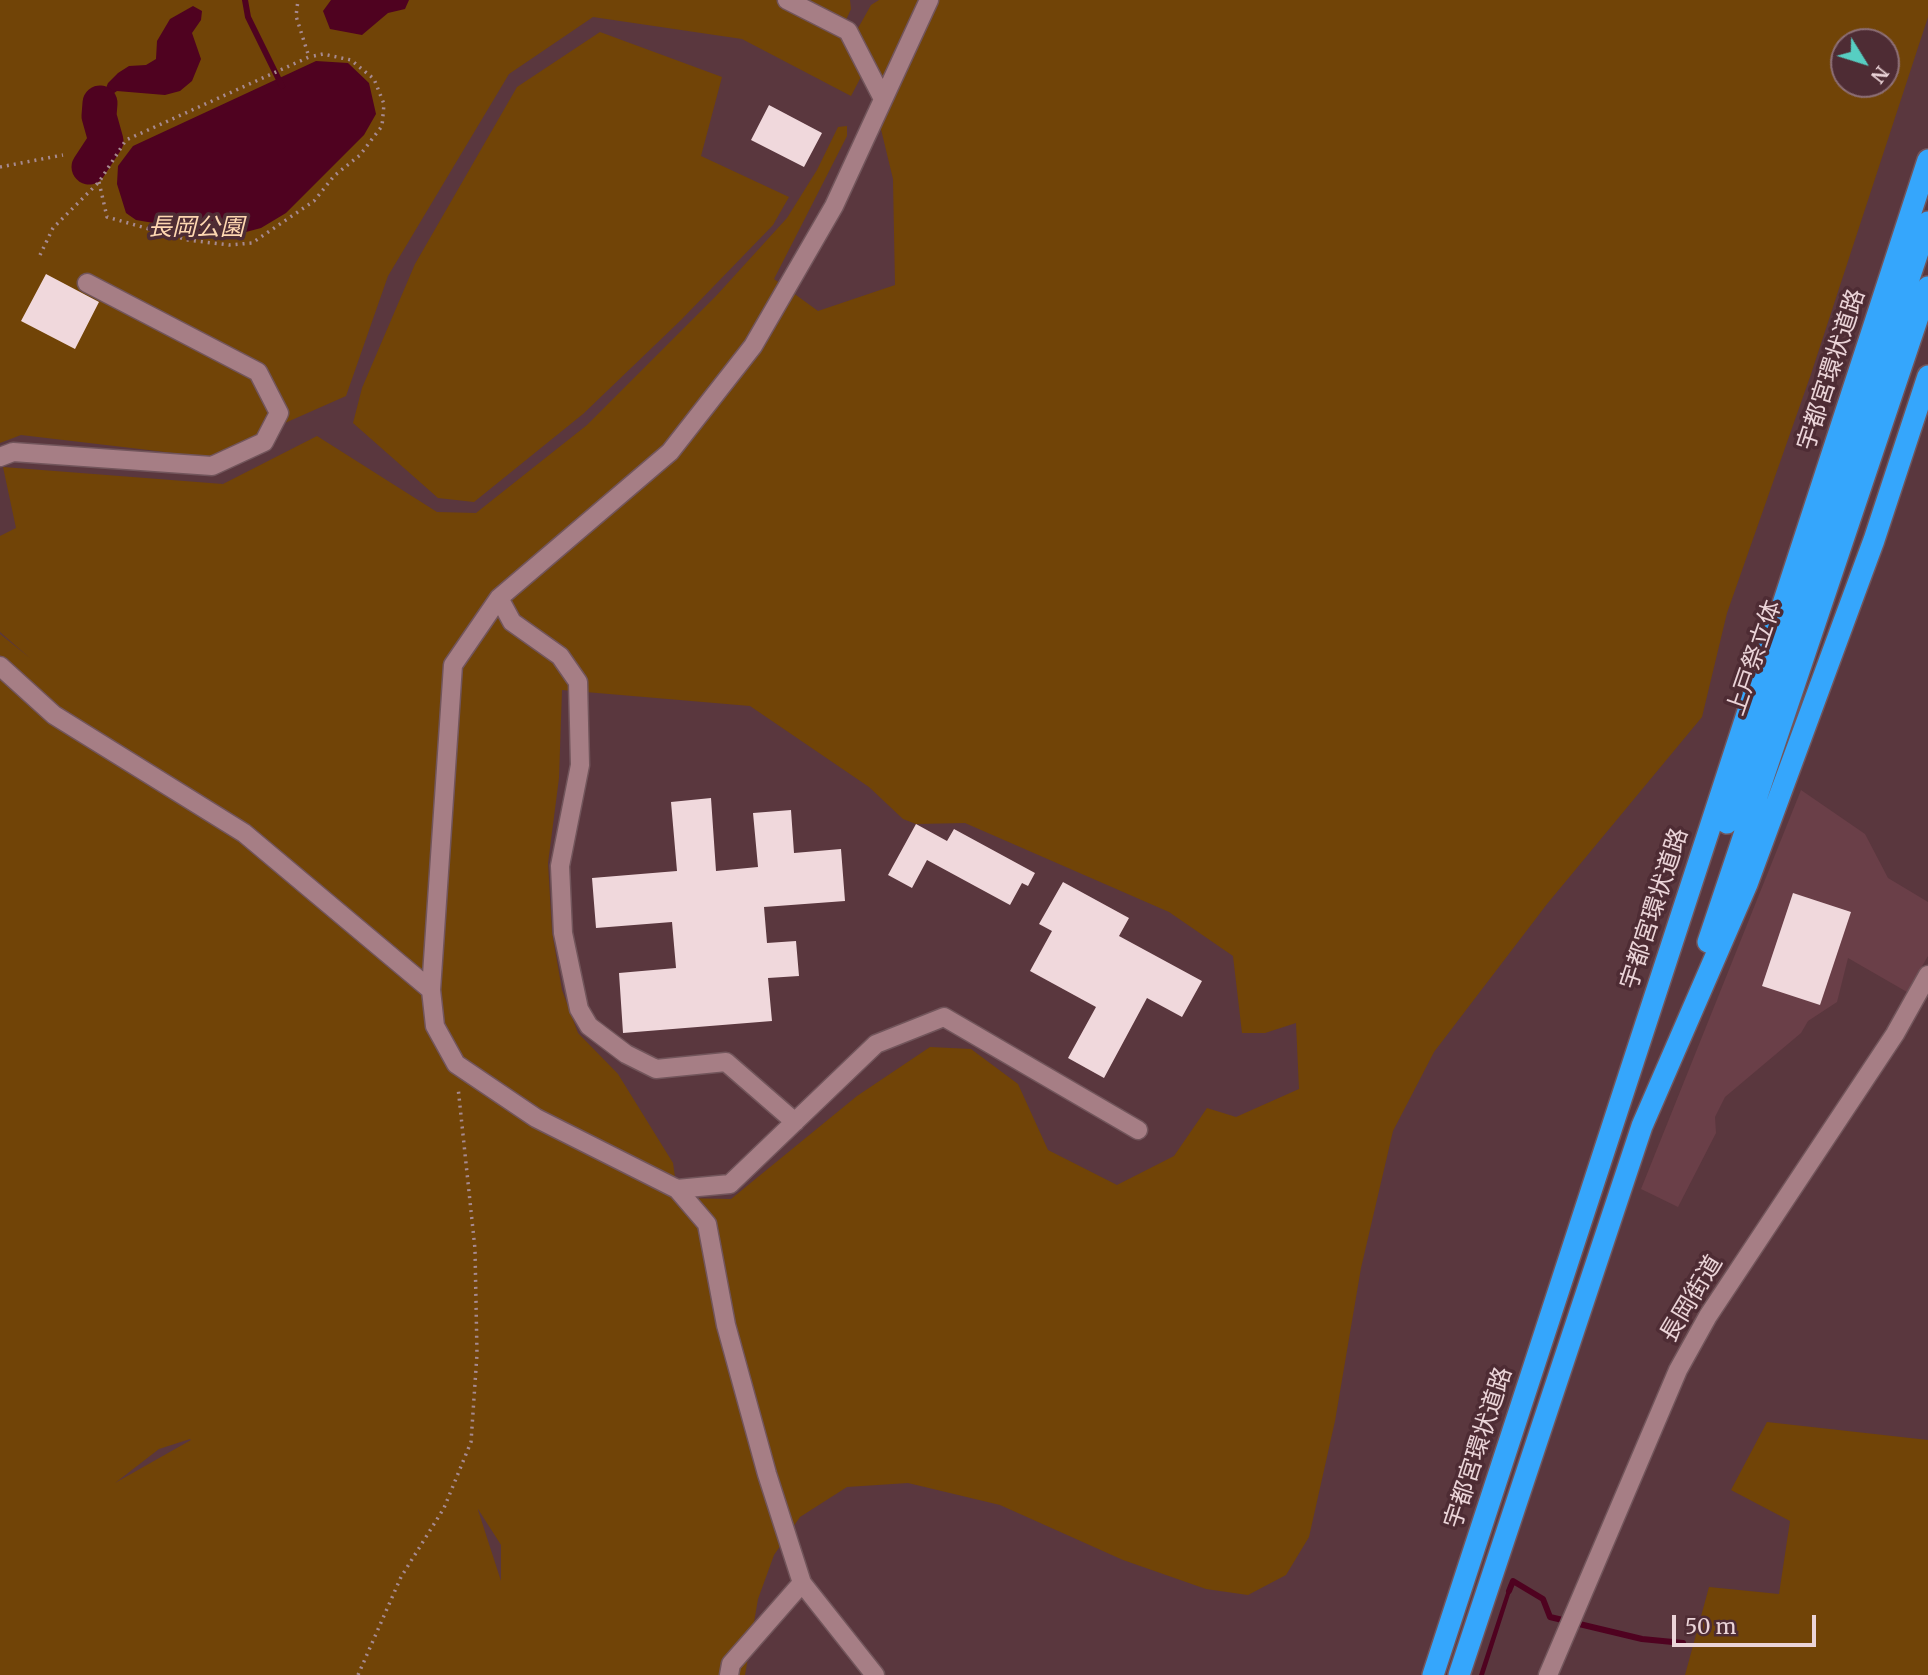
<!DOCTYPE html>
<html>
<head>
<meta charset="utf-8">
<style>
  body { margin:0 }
  #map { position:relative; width:1928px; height:1675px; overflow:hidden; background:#5a373e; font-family:Merriweather,serif }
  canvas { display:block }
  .north { position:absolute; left:1830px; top:28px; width:70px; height:70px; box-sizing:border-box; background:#4e2c34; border:2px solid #8d6f76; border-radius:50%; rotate:128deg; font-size:19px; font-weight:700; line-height:28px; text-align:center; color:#ebd4d8 }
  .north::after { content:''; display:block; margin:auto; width:24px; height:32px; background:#57cec2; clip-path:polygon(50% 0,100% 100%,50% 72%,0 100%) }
  .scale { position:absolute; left:1672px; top:1615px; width:144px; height:32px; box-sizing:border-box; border:4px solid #ebd4d8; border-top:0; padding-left:9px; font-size:21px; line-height:24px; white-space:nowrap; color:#ebd4d8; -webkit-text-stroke:5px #4e2c34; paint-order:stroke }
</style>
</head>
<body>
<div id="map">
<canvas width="1928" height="1675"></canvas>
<div class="north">N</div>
<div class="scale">50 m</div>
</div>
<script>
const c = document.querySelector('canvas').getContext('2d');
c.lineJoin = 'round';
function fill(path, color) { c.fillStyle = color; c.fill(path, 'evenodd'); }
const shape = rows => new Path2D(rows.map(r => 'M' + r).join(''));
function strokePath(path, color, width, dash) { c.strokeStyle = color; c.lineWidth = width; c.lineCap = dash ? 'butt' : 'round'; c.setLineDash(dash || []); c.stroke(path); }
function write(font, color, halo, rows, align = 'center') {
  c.font = font + ' Merriweather,"Noto Sans JP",serif'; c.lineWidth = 7; c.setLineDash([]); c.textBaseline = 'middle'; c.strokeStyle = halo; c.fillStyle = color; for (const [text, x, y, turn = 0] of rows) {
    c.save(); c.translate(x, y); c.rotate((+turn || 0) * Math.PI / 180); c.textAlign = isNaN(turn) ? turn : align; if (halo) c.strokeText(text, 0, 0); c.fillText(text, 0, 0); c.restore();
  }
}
const built = shape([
  [1801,790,1865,834,1888,878,1928,902,1928,956,1907,992,1848,958,1837,1002,1808,1021,1801,1033,1725,1097,1715,1117,1716,1133,1678,1207,1641,1189]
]);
const green = shape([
  [0,0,776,0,839,30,863,73,851,96,742,39,593,17,509,74,388,276,346,396,208,457,21,435,0,443],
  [787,0,850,0,851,9,842,29],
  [879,0,1928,0,1928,17,1811,374,1727,613,1702,717,1547,904,1434,1052,1393,1131,1361,1268,1335,1421,1309,1537,1286,1575,1248,1595,1206,1589,1123,1560,1000,1505,908,1483,847,1487,800,1517,774,1555,758,1599,745,1675,0,1675,0,634,30,658,0,632,0,536,16,528,3,467,223,484,317,436,437,512,476,513,587,425,716,296,787,218,817,170,838,127,847,126,847,136,774,279,818,311,895,285,893,179,857,30,871,5],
  [1844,42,1886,42,1886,84,1844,84],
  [562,690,750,706,869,787,903,819,916,824,965,823,1169,912,1233,956,1242,1033,1265,1033,1296,1023,1299,1089,1236,1117,1207,1108,1174,1156,1117,1185,1048,1150,1018,1084,971,1049,930,1047,857,1096,731,1199,678,1198,673,1163,618,1074,578,1033,562,990,552,932,548,863,559,778],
  [190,1439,191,1440,115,1483,159,1449],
  [478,1509,501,1545,501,1581,478,1510],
  [600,32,722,77,701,156,789,197,773,225,681,320,583,414,474,502,438,498,353,423,362,388,415,264,517,87],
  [1767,1422,1928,1440,1928,1675,1685,1675,1709,1587,1779,1594,1790,1521,1731,1490]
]);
const water = shape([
  [331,0,409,0,405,9,388,13,362,35,330,29,323,11],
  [193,6,202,11,201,20,192,33,201,59,192,81,180,91,165,95,117,91,100,103,108,83,118,73,129,66,146,65,156,59,157,41,170,19],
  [316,61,348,63,369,83,376,114,364,135,286,213,261,228,231,236,136,220,126,213,117,184,118,166,133,146],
  [1509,1584,1513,1585,1484,1675,1479,1675]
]);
const stream = shape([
  [245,0,248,17,282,86],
  [1509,1591,1513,1581,1543,1599,1550,1617,1642,1639,1683,1643]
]);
const river = shape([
  [89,167,106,141,99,116,100,103]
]);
const building = shape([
  [769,105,822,133,804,167,751,140],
  [46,274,99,302,75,349,21,321],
  [711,798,716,871,758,867,753,813,791,810,794,853,841,849,845,901,764,907,767,943,796,941,799,976,768,978,772,1021,623,1033,619,973,676,968,672,922,596,928,592,878,677,871,671,802],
  [916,824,947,841,954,829,1035,873,1028,886,1022,883,1010,905,927,860,912,888,888,875],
  [1063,882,1129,918,1119,936,1202,981,1182,1017,1147,998,1104,1078,1068,1058,1096,1007,1030,971,1052,931,1039,924],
  [1793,893,1851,912,1820,1005,1762,986]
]);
const path = shape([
  [0,167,63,155],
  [99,182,107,217,188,240,229,245,252,243,314,201,334,176,360,155,382,126,384,104,374,79,351,60,323,54,309,57],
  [40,255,53,228,99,182,126,140,309,57,296,16,298,0],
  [358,1675,401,1577,444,1508,471,1442,477,1354,475,1249,458,1087]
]);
const minor = shape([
  [787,0,848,31,883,99],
  [0,457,13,452,212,466,264,442,279,413,258,372,87,283],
  [499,598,512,622,560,656,578,682,580,765,560,866,563,933,579,1009,589,1026,626,1054,656,1069,726,1062,795,1122],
  [0,666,54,715,244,833,431,990],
  [677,1189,730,1184,876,1044,944,1017,1138,1130],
  [729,1675,731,1664,802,1583],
  [875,1675,802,1583,767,1474,726,1325,707,1224,677,1189,536,1118,456,1064,435,1026,431,990,453,665,499,598,670,452,753,346,834,206,929,0],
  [1548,1675,1678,1370,1708,1316,1895,1034,1928,975]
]);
const highway = shape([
  [1727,823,1928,222],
  [1708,942,1928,287],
  [1433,1675,1928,160],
  [1459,1675,1642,1126,1747,884,1874,540,1928,376]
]);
const parkNames = [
  ["長岡公園",196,228]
];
const streetNames = [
  ["宇都宮環状道路",1832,370,-72],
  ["上戸祭立体",1755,658,-71],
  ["宇都宮環状道路",1655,909,-72],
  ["長岡街道",1692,1299,-59],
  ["宇都宮環状道路",1479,1448,-72]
];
fill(built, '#6a3f48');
fill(green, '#714407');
fill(water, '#4f0220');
strokePath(stream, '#4f0220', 6);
strokePath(river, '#4f0220', 35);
fill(building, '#f0d8dc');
strokePath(minor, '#72555b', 21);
strokePath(highway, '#72555b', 24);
strokePath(path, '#a78a90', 3.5, [2, 5]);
strokePath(minor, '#a67e85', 18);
strokePath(highway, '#35a6fc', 21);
write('italic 24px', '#fed7b1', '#4e2c34', parkNames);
write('24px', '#ebd4d8', '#4e2c34', streetNames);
</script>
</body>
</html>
